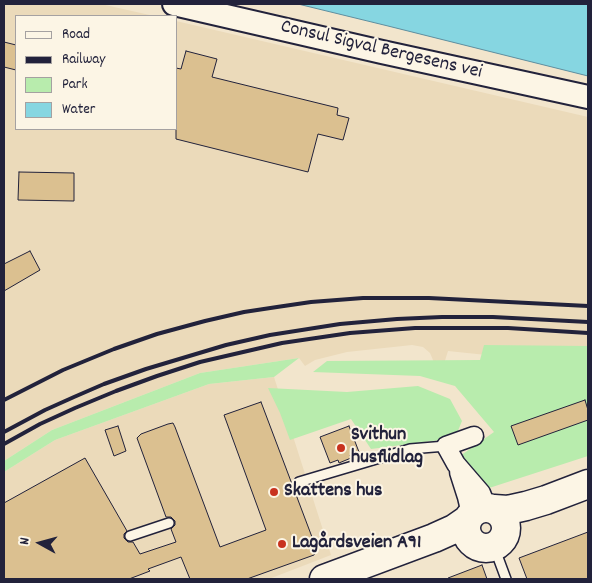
<!DOCTYPE html>
<html>
<head>
<meta charset="utf-8">
<style>
  body { margin:0 }
  #map { position:relative; width:592px; height:583px; overflow:hidden; background:#f2e5cc; font-family:Dekko,sans-serif }
  canvas { display:block }
  .frame { position:absolute; inset:0; border:5px solid #22223b; pointer-events:none }
  .legend { position:absolute; left:15px; top:15px; width:162px; height:115px; box-sizing:border-box; background:#fcf5e5; border:1px solid #a5a1a1; margin:0; padding:6px 9px; list-style:none; font-size:15px; color:#22223b }
  .legend li { display:flex; align-items:center; gap:10px; height:25px }
  .legend b { width:25px; border:1px solid #a5a1a1 }
  .north { position:absolute; left:15px; top:518px; width:50px; height:50px; -webkit-text-stroke:4px #fcf5e5; paint-order:stroke; rotate:277deg; font-size:14px; font-weight:700; line-height:20px; text-align:center; color:#22223b }
  .north::after { content:''; display:block; margin:auto; width:18px; height:22px; background:#22223b; clip-path:polygon(50% 0,100% 100%,50% 72%,0 100%) }
</style>
</head>
<body>
<div id="map">
<canvas width="592" height="583"></canvas>
<div class="frame"></div>
<ul class="legend">
<li><b style="height:6px;background:#fcf5e5"></b>Road</li>
<li><b style="height:6px;background:#22223b"></b>Railway</li>
<li><b style="height:14px;background:#b8ecad"></b>Park</li>
<li><b style="height:14px;background:#86d6e1"></b>Water</li>
</ul>
<div class="north">N</div>
</div>
<script>
const c = document.querySelector('canvas').getContext('2d');
c.lineJoin = 'round';
function fill(path, color) { c.fillStyle = color; c.fill(path, 'evenodd'); }
const shape = rows => new Path2D(rows.map(r => 'M' + r).join(''));
function strokePath(path, color, width, dash) { c.strokeStyle = color; c.lineWidth = width; c.lineCap = dash ? 'butt' : 'round'; c.setLineDash(dash || []); c.stroke(path); }
function write(font, color, halo, rows, align = 'center') {
  c.font = font + ' Dekko,sans-serif'; c.lineWidth = 4; c.setLineDash([]); c.textBaseline = 'middle'; c.strokeStyle = halo; c.fillStyle = color; for (const [text, x, y, turn = 0] of rows) {
    c.save(); c.translate(x, y); c.rotate((+turn || 0) * Math.PI / 180); c.textAlign = isNaN(turn) ? turn : align; if (halo) c.strokeText(text, 0, 0); c.fillText(text, 0, 0); c.restore();
  }
}
const built = shape([
  [4,4,101,4,154,16,16,16,16,129,176,129,176,21,588,117,588,357,525,359,448,351,443,367,436,367,430,353,423,347,412,345,347,352,315,360,305,366,299,358,200,373,52,430,4,461],
  [274,377,331,555,269,579,4,579,4,472,55,440,209,384]
]);
const green = shape([
  [484,345,588,346,588,456,486,489,460,456,494,432,455,386,420,376,313,372,327,361,480,360],
  [299,358,274,377,209,384,55,440,4,472,4,461,52,430,200,373],
  [418,386,450,399,462,421,455,438,371,449,351,419,290,440,280,413,268,388,347,392]
]);
const water = shape([
  [298,4,588,4,588,76,388,26,298,4]
]);
const building = shape([
  [4,42,16,45,16,70,4,67,4,42],
  [186,51,217,59,212,77,338,108,337,115,349,118,343,140,318,134,308,172,176,139,176,68,181,69,186,51],
  [19,172,74,173,74,201,18,200,19,172],
  [30,251,40,270,4,291,4,264,30,251],
  [585,400,588,410,588,420,518,445,511,426,585,400],
  [261,402,315,545,316,551,314,555,247,579,190,579,181,557,148,569,150,571,129,579,4,579,4,503,85,458,127,531,124,534,124,538,128,542,133,542,140,554,176,542,171,529,175,525,175,521,171,517,166,517,137,438,141,434,168,424,173,423,175,427,220,547,266,530,224,415,261,402],
  [118,426,126,451,114,456,105,430,118,426],
  [349,426,359,452,350,455,351,458,339,463,338,460,330,463,320,437,349,426],
  [588,532,588,579,527,579,519,558,588,532],
  [482,565,487,579,448,579,448,578,482,565]
]);
const service = shape([
  [299,482,410,449,446,446],
  [130,536,169,523],
  [496,546,496,552,506,579]
]);
const minor = shape([
  [474,436,446,446,456,464,481,493,487,508],
  [459,472,467,497,471,514]
]);
const tertiary = shape([
  [174,4,382,52,588,97]
]);
const primary = shape([
  '466 528a20 20 0 1 1 40 0a20 20 0 1 1-40 0Z',
  [494,509,508,510,526,506,546,500,588,484],
  [324,579,434,538,454,529,467,520]
]);
const rail = shape([
  [4,400,63,370,114,349,157,334,205,321,244,312,277,307,311,302,363,298,429,298,588,306],
  [4,432,45,410,74,397,104,384,146,369,226,345,270,335,340,324,397,319,442,317,493,317,588,322],
  [4,444,40,424,75,408,116,391,157,376,200,362,282,343,350,333,415,328,508,328,588,333]
]);
const markers = [
  [341,448,5,"#c8321e"],
  [274,492,5,"#c8321e"],
  [282,544,5,"#c8321e"]
];
const streetNames = [
  ["Consul Sigval Bergesens vei",381,51,13]
];
const poiNames = [
  ["Svithun",351,436],
  ["husflidlag",351,459],
  ["Skattens hus",284,492],
  ["Lagårdsveien A91",292,544]
];
fill(built, '#ebdaba');
fill(green, '#b8ecad');
fill(water, '#86d6e1');
strokePath(water, '#5e8e9f', 1);
fill(building, '#dbc090');
strokePath(building, '#22223b', 1);
strokePath(service, '#22223b', 12);
strokePath(minor, '#22223b', 21);
strokePath(tertiary, '#22223b', 26);
strokePath(primary, '#22223b', 31);
strokePath(service, '#fcf5e5', 9);
strokePath(minor, '#fcf5e5', 18);
strokePath(tertiary, '#fcf5e5', 22);
strokePath(primary, '#fcf5e5', 28);
strokePath(rail, '#22223b', 4);
for (const [x, y, r, color] of markers) { const dot = new Path2D(); dot.arc(x, y, r, 0, 2 * Math.PI); c.fillStyle = color; c.fill(dot); strokePath(dot, '#fcf5e5', 2); }
write('20px', '#22223b', '#fcf5e5', streetNames);
write('bold 20px', '#22223b', '#fcf5e5', poiNames, 'left');
</script>
</body>
</html>
